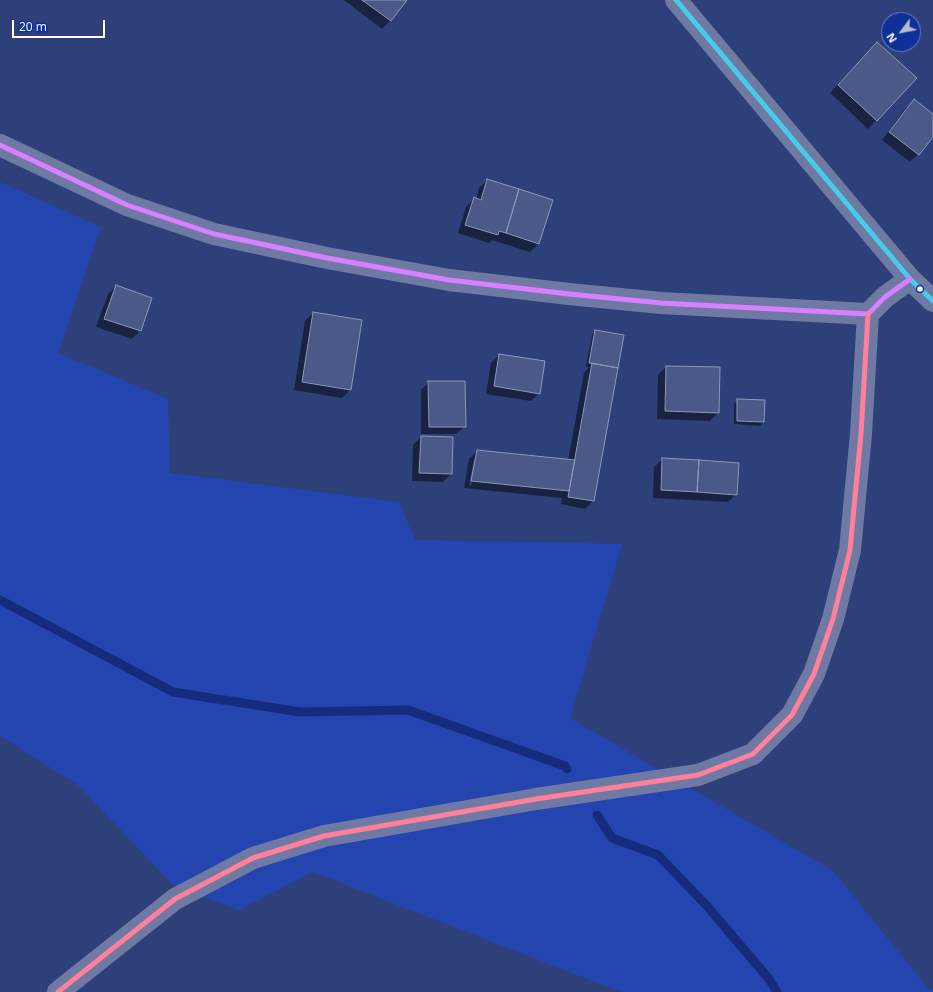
<!DOCTYPE html>
<html>
<head>
<meta charset="utf-8">
<style>
  body { margin:0 }
  #map { position:relative; width:933px; height:992px; overflow:hidden; background:#2e407a; font-family:"Open Sans",sans-serif }
  canvas { display:block }
  .north { position:absolute; left:881px; top:12px; width:40px; height:40px; box-sizing:border-box; background:#0f2f99; border:1px solid #6f82c2; border-radius:50%; rotate:238deg; font-size:11px; font-weight:700; line-height:16px; text-align:center; color:#fff }
  .north::after { content:''; display:block; margin:auto; width:14px; height:18px; background:#b6bcd0; clip-path:polygon(50% 0,100% 100%,50% 72%,0 100%) }
  .scale { position:absolute; left:12px; top:20px; width:93px; height:18px; box-sizing:border-box; border:2px solid #fff; border-top:0; padding-left:5px; font-size:12px; line-height:14px; white-space:nowrap; color:#fff; -webkit-text-stroke:3px #0f2f99; paint-order:stroke }
</style>
</head>
<body>
<div id="map">
<canvas width="933" height="992"></canvas>
<div class="north">N</div>
<div class="scale">20 m</div>
</div>
<script>
const c = document.querySelector('canvas').getContext('2d');
c.lineJoin = 'round';
function fill(path, color) { c.fillStyle = color; c.fill(path, 'evenodd'); }
const shape = rows => new Path2D(rows.map(r => 'M' + r).join(''));
function strokePath(path, color, width, dash) { c.strokeStyle = color; c.lineWidth = width; c.lineCap = dash ? 'butt' : 'round'; c.setLineDash(dash || []); c.stroke(path); }
const green = shape([
  [0,182,101,227,58,353,168,399,170,473,399,502,415,540,622,544,570,718,833,871,927,987,933,991,933,992,621,992,313,872,239,910,173,885,78,785,0,736]
]);
const shadow = shape([
  [344,0,406,0,390,21,382,29],
  [869,51,916,78,868,129,830,93],
  [914,100,933,115,933,135,918,154,910,162,882,140,906,108],
  [487,180,538,244,530,252,492,240,489,243,458,233,466,207,474,199,476,199,479,188],
  [116,286,151,298,140,331,132,339,96,327,108,294],
  [313,313,350,390,342,398,294,390,305,321],
  [596,331,593,501,585,509,561,504,562,498,464,488,469,459,477,451,568,461,584,373,589,367,586,367,592,335],
  [474,459,476,459,471,486,469,485],
  [499,355,539,393,531,401,486,394,491,363],
  [666,367,718,413,710,421,657,419,658,375],
  [429,382,465,426,456,434,421,434,421,390],
  [738,400,763,422,760,426,734,424,734,404],
  [421,437,452,438,451,474,443,482,412,481,413,445],
  [663,459,736,494,728,502,653,498,654,467]
]);
const stream = shape([
  [0,600,173,692,300,712,408,710,565,766,567,769],
  [597,815,612,838,658,855,707,906,769,979,777,992]
]);
const building = shape([
  [362,0,407,0,391,21,362,0],
  [877,42,917,78,877,121,838,85,877,42],
  [914,99,933,114,933,137,919,155,889,132,914,99],
  [487,179,519,189,506,233,499,231,498,235,465,225,474,197,481,200,487,179],
  [519,189,553,200,539,244,506,233,519,189],
  [116,285,152,298,141,331,104,319,116,285],
  [313,312,362,320,351,390,302,382,313,312],
  [595,330,624,335,618,368,589,363,595,330],
  [499,354,545,361,540,394,494,386,499,354],
  [592,363,618,368,594,501,568,497,592,363],
  [666,366,720,367,719,413,665,411,666,366],
  [428,381,465,381,466,427,429,427,428,381],
  [737,399,765,400,764,422,737,421,737,399],
  [421,436,453,437,452,474,419,473,421,436],
  [477,450,575,460,569,491,471,481,477,450],
  [662,458,699,460,697,492,661,490,662,458],
  [699,460,739,463,737,495,697,492,699,460]
]);
const street = shape([
  [676,0,910,279,933,301],
  [0,145,127,205,214,234,327,258,449,280,569,294,661,303,868,314,885,297,910,279],
  [58,992,175,899,253,858,324,836,536,799,698,775,753,754,792,715,814,674,833,619,850,550,861,434,868,314]
]);
const bus1 = shape([
  [676,0,910,279,933,301]
]);
const bus2 = shape([
  [0,145,127,205,214,234,327,258,449,280,569,294,661,303,868,314,885,297,910,279]
]);
const bus3 = shape([
  [58,992,175,899,253,858,324,836,536,799,698,775,753,754,792,715,814,674,833,619,850,550,861,434,868,314]
]);
const markers = [
  [920,289,3.5,"#fff"]
];
fill(green, '#2445b0');
fill(shadow, '#0007');
strokePath(stream, '#152c7c', 9);
fill(building, '#4a5987');
strokePath(building, '#8d97b9', 1);
strokePath(street, '#6e7aa4', 22);
strokePath(bus1, '#46cce9', 5);
strokePath(bus2, '#d880ff', 5);
strokePath(bus3, '#ff8098', 5);
for (const [x, y, r, color] of markers) { const dot = new Path2D(); dot.arc(x, y, r, 0, 2 * Math.PI); c.fillStyle = color; c.fill(dot); strokePath(dot, '#0f2f99', 1.5); }
</script>
</body>
</html>
